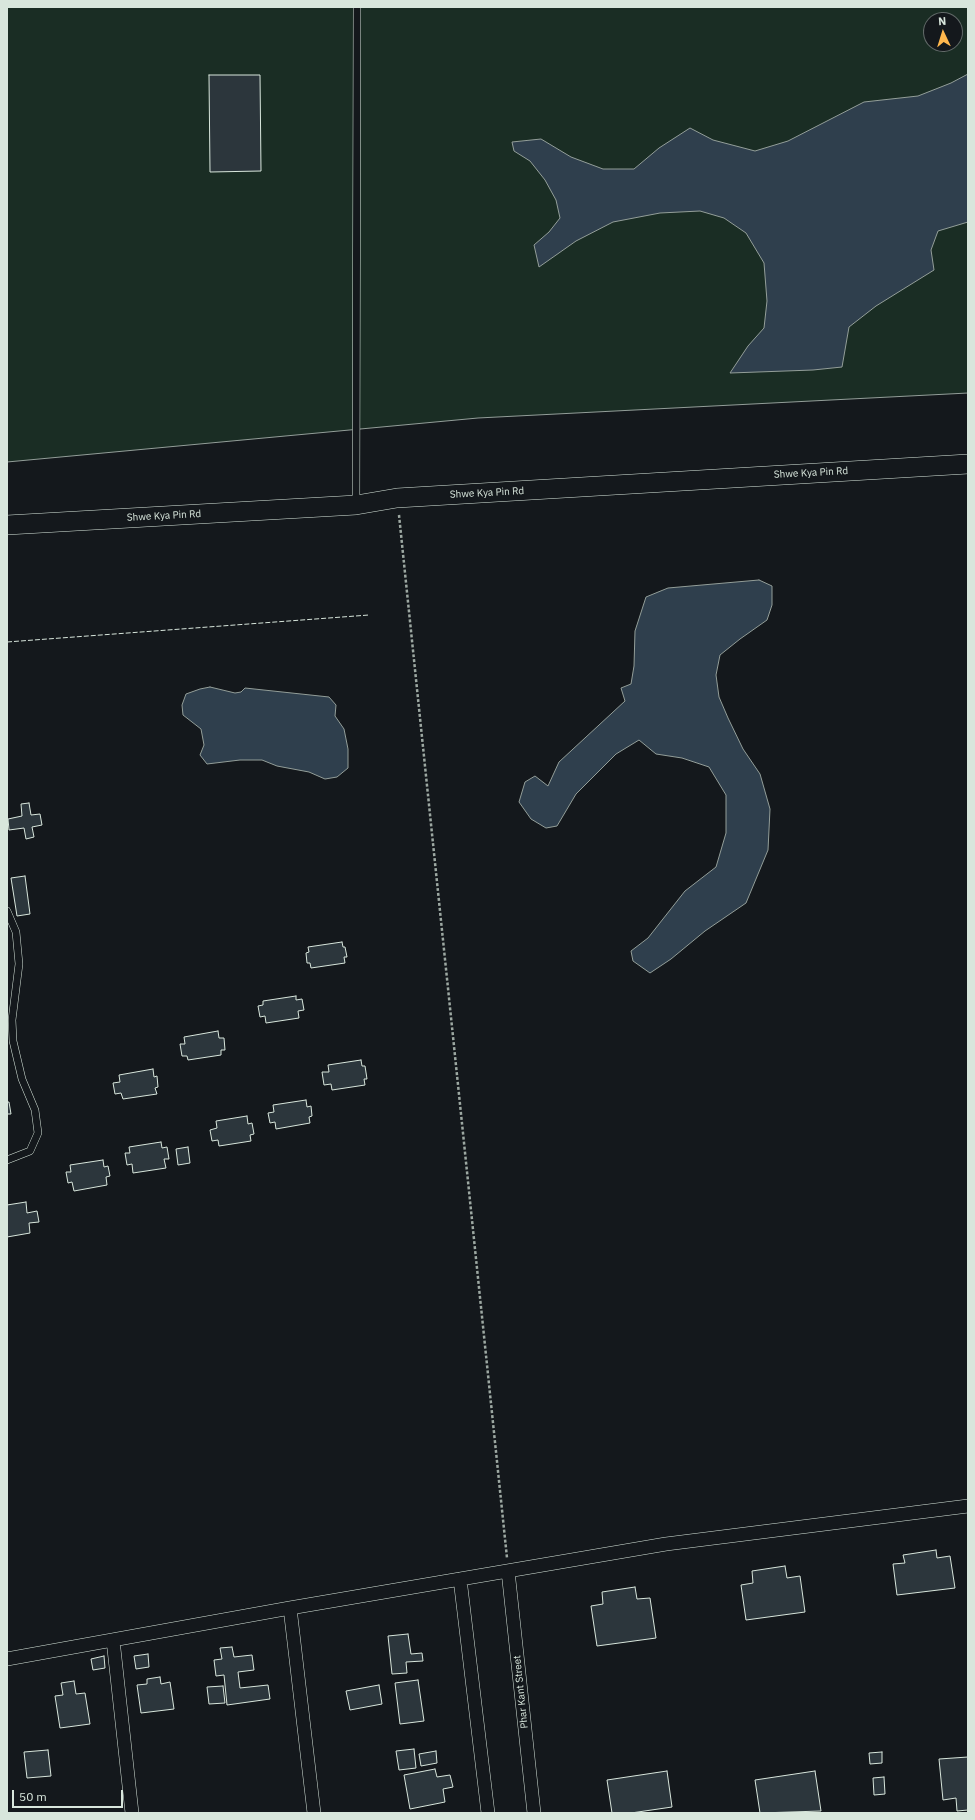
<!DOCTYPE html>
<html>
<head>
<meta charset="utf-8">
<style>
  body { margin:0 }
  #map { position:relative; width:975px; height:1820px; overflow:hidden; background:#14181c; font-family:"IBM Plex Sans",sans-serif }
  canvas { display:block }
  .frame { position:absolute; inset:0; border:8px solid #d8e6dc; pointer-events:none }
  .north { position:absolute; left:923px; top:12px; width:40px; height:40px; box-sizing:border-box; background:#14181c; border:1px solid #626a69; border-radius:50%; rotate:356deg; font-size:11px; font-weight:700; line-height:16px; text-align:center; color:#d8e6dc }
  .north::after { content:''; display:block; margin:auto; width:14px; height:18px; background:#ffb74d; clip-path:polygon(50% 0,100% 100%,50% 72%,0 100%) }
  .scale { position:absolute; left:12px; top:1790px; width:111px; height:18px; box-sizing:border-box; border:2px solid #d8e6dc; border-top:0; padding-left:5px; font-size:12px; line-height:14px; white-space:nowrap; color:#d8e6dc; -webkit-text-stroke:3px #14181c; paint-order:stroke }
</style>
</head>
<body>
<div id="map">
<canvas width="975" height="1820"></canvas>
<div class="frame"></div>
<div class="north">N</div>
<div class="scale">50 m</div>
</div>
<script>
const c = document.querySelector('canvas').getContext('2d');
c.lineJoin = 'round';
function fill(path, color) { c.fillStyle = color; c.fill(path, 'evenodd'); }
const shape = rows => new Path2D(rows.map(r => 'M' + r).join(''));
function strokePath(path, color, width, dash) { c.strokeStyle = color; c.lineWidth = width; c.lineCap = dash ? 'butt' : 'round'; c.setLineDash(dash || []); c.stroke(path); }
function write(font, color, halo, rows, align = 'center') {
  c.font = font + ' "IBM Plex Sans",sans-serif'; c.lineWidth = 3; c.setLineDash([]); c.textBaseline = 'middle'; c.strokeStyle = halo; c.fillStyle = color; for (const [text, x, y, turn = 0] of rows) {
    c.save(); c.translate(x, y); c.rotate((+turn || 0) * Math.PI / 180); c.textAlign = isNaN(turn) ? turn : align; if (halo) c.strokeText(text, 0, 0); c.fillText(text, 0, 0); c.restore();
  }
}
const green = shape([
  [7,7,968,7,968,393,478,418,7,462,7,7],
  [931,20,955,20,955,44,931,44,931,20]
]);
const water = shape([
  [968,74,968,222,938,231,931,250,934,270,876,306,849,327,842,367,813,370,730,373,748,346,764,328,767,301,764,263,746,233,724,218,700,211,660,213,613,222,576,241,539,267,534,245,549,232,560,218,556,200,545,180,530,161,514,151,512,142,541,139,571,157,603,169,634,169,659,148,690,128,713,140,755,151,788,141,864,102,918,96,951,83,968,74],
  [759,580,772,586,772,605,767,620,740,639,720,655,716,675,719,697,728,718,743,749,760,774,770,809,768,850,746,903,705,931,671,959,650,973,633,961,631,951,648,938,685,891,716,867,726,833,726,795,709,767,682,758,656,754,639,740,616,754,576,794,557,826,546,828,531,819,519,802,525,782,535,776,548,786,559,762,625,701,621,688,631,684,634,666,635,631,646,597,668,588,759,580],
  [210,687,235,693,241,692,245,688,329,697,336,705,335,716,344,729,348,749,348,768,337,777,325,779,309,772,277,766,262,760,240,760,207,764,200,755,204,745,201,729,183,715,182,705,186,694,200,689,210,687]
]);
const building = shape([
  [209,75,260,75,261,171,210,172,209,75],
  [29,803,31,815,40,814,42,825,32,827,34,837,26,839,24,828,9,830,8,819,22,816,21,804,29,803],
  [25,876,30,914,17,916,11,878,25,876],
  [342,942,343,947,345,947,347,957,344,957,345,963,311,968,310,963,307,963,306,953,309,952,308,947,342,942],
  [296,996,296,1000,302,999,304,1010,298,1011,299,1018,266,1023,265,1016,260,1017,258,1006,263,1005,263,1001,296,996],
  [218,1031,219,1038,224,1038,225,1050,221,1050,221,1055,188,1060,187,1056,182,1056,180,1044,185,1044,184,1037,218,1031],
  [361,1060,362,1066,365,1066,367,1079,364,1079,365,1085,332,1090,331,1084,324,1085,322,1072,329,1072,328,1065,361,1060],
  [153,1069,154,1077,157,1076,158,1087,155,1088,157,1094,123,1099,121,1093,115,1094,113,1083,120,1082,119,1075,153,1069],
  [306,1100,307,1107,311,1106,312,1116,309,1117,310,1123,276,1129,275,1122,270,1123,268,1113,274,1112,273,1105,306,1100],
  [7,1102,9,1102,11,1114,7,1114,7,1102],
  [247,1116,248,1124,252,1123,254,1134,250,1135,251,1141,219,1146,218,1140,212,1141,210,1130,217,1128,216,1121,247,1116],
  [161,1142,162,1148,167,1147,169,1159,164,1159,166,1168,133,1173,132,1164,127,1165,125,1153,130,1153,129,1147,161,1142],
  [188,1147,190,1163,178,1165,176,1149,188,1147],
  [103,1160,104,1167,108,1166,110,1176,106,1177,107,1185,74,1191,72,1182,68,1183,66,1172,71,1172,70,1165,103,1160],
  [26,1202,27,1213,37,1211,39,1222,29,1223,30,1233,7,1237,7,1205,26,1202],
  [936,1550,937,1558,950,1556,955,1588,897,1595,893,1564,905,1563,903,1555,936,1550],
  [785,1566,787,1578,800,1576,805,1612,746,1620,741,1585,753,1583,752,1571,785,1566],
  [635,1587,637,1599,650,1598,656,1638,597,1646,591,1606,603,1604,602,1592,635,1587],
  [408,1634,411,1654,422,1653,423,1661,406,1662,407,1673,392,1674,388,1636,408,1634],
  [232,1647,234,1657,252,1655,254,1670,238,1672,240,1688,268,1685,270,1699,227,1705,224,1675,216,1676,214,1660,222,1659,220,1648,232,1647],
  [148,1654,149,1667,136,1669,134,1656,148,1654],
  [104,1656,105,1668,93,1670,91,1659,104,1656],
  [160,1677,161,1684,170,1682,174,1709,141,1713,137,1685,147,1684,147,1679,160,1677],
  [418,1680,424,1721,400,1724,395,1683,418,1680],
  [74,1681,76,1694,85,1693,90,1724,60,1728,55,1696,63,1695,61,1683,74,1681],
  [379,1685,382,1704,350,1710,346,1691,379,1685],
  [223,1686,225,1703,209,1704,207,1687,223,1686],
  [414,1749,416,1768,399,1770,396,1751,414,1749],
  [48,1750,51,1776,27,1778,24,1752,48,1750],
  [436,1751,437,1763,421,1766,419,1754,436,1751],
  [882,1752,882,1763,870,1764,869,1753,882,1752],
  [968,1757,968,1810,957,1811,956,1798,943,1800,939,1759,968,1757],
  [435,1769,437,1777,450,1775,453,1787,443,1789,445,1802,410,1809,404,1775,435,1769],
  [667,1771,672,1807,631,1813,612,1813,607,1780,667,1771],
  [815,1771,821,1811,760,1813,755,1780,815,1771],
  [884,1777,885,1794,874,1795,873,1778,884,1777]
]);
const path = shape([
  [399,515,507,1558]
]);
const lane = shape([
  [356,504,357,7],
  [7,911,16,932,19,964,12,1020,13,1041,22,1079,35,1110,38,1133,30,1151,7,1160]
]);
const street = shape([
  [508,1571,534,1813],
  [460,1579,488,1813],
  [290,1608,314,1813],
  [113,1640,132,1813],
  [7,1659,290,1608,666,1544,968,1506]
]);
const secondary = shape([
  [7,525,356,505,397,498,968,464]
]);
const fence = shape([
  [7,642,369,615]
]);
const streetNames = [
  ["Shwe Kya Pin Rd",811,473,-3],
  ["Shwe Kya Pin Rd",487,493,-3],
  ["Shwe Kya Pin Rd",164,516,-3],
  ["Phar Kant Street",521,1692,-96]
];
fill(green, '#1a2d24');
strokePath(green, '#939e99', 1);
fill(water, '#2f3f4d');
strokePath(water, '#939e99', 1);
fill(building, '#2c363c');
strokePath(building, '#d8e6dc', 1);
strokePath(lane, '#d8e6dc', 8);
strokePath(street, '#d8e6dc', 14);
strokePath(secondary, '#d8e6dc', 20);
strokePath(path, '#9da8a2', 2.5, [3, 2]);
strokePath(lane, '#14181c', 7);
strokePath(street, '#14181c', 13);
strokePath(secondary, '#14181c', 19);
strokePath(fence, '#d8e6dc', 1, [5, 2]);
write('10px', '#d8e6dc', '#14181c', streetNames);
</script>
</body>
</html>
